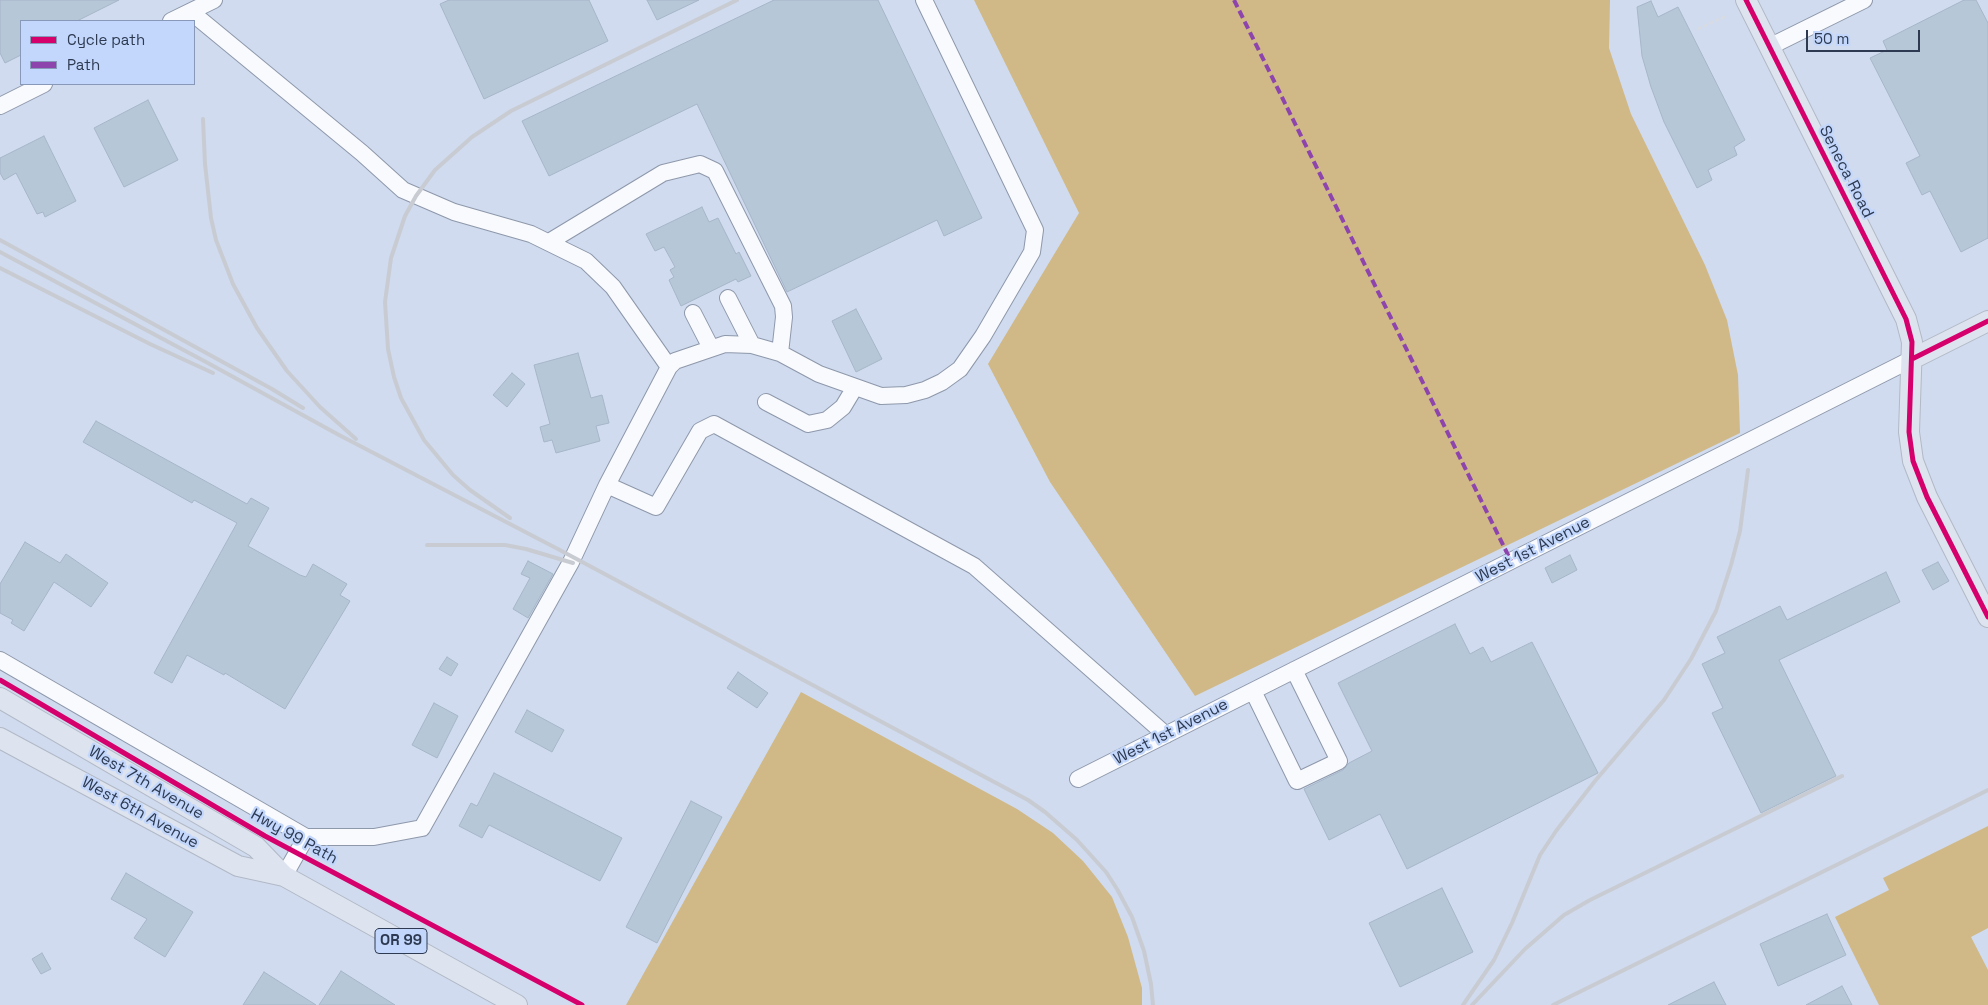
<!DOCTYPE html>
<html>
<head>
<meta charset="utf-8">
<style>
  body { margin:0 }
  #map { position:relative; width:1988px; height:1005px; overflow:hidden; background:#d0dbef; font-family:"Space Grotesk",sans-serif }
  canvas { display:block }
  .legend { position:absolute; left:20px; top:20px; width:175px; height:65px; box-sizing:border-box; background:#c3d7fc; border:1px solid #8798b8; margin:0; padding:6px 9px; list-style:none; font-size:15px; color:#2d3a51 }
  .legend li { display:flex; align-items:center; gap:10px; height:25px }
  .legend b { width:25px; border:1px solid #8798b8 }
  .scale { position:absolute; left:1806px; top:30px; width:114px; height:22px; box-sizing:border-box; border:2px solid #2d3a51; border-top:0; padding-left:6px; font-size:15px; line-height:18px; white-space:nowrap; color:#2d3a51; -webkit-text-stroke:4px #c3d7fc; paint-order:stroke }
</style>
</head>
<body>
<div id="map">
<canvas width="1988" height="1005"></canvas>
<ul class="legend">
<li><b style="height:6px;background:#d6006c"></b>Cycle path</li>
<li><b style="height:6px;background:#8e44ad"></b>Path</li>
</ul>
<div class="scale">50 m</div>
</div>
<script>
const c = document.querySelector('canvas').getContext('2d');
c.lineJoin = 'round';
function fill(path, color) { c.fillStyle = color; c.fill(path, 'evenodd'); }
const shape = rows => new Path2D(rows.map(r => 'M' + r).join(''));
function strokePath(path, color, width, dash) { c.strokeStyle = color; c.lineWidth = width; c.lineCap = dash ? 'butt' : 'round'; c.setLineDash(dash || []); c.stroke(path); }
function write(font, color, halo, rows, align = 'center') {
  c.font = font + ' "Space Grotesk",sans-serif'; c.lineWidth = 4.5; c.setLineDash([]); c.textBaseline = 'middle'; c.strokeStyle = halo; c.fillStyle = color; for (const [text, x, y, turn = 0] of rows) {
    c.save(); c.translate(x, y); c.rotate((+turn || 0) * Math.PI / 180); c.textAlign = isNaN(turn) ? turn : align; if (halo) c.strokeText(text, 0, 0); c.fillText(text, 0, 0); c.restore();
  }
}
const green = shape([
  [974,0,1610,0,1609,48,1631,114,1705,265,1727,320,1738,375,1740,433,1195,696,1050,482,988,364,1079,213],
  [801,692,1017,809,1053,833,1083,861,1112,897,1128,937,1142,988,1142,1005,626,1005],
  [1988,826,1988,928,1971,937,1988,970,1988,1005,1879,1005,1835,917,1889,890,1883,878]
]);
const building = shape([
  [0,0,119,0,77,21,21,21,21,55,5,63,0,53,0,0],
  [449,0,589,0,608,41,484,99,440,4,449,0],
  [647,0,699,0,657,20,647,0],
  [774,0,878,0,982,218,944,236,937,220,787,292,697,104,549,176,522,121,774,0],
  [1964,0,1976,0,1988,23,1988,238,1961,252,1930,191,1922,195,1906,163,1920,156,1870,58,1887,50,1883,41,1964,0],
  [1651,1,1658,17,1678,7,1745,140,1734,147,1737,155,1708,170,1712,180,1697,188,1664,122,1651,87,1642,56,1637,7,1651,1],
  [148,100,178,160,124,187,94,128,148,100],
  [44,136,76,201,45,217,43,212,37,214,16,173,4,180,0,173,0,158,44,136],
  [702,207,709,222,718,218,736,254,739,252,751,276,738,282,736,279,681,306,669,280,674,277,670,270,675,267,664,247,655,251,646,234,702,207],
  [856,309,882,359,856,372,832,321,856,309],
  [578,353,591,398,602,395,609,423,596,426,600,441,556,453,552,440,544,442,540,427,550,424,534,365,578,353],
  [512,373,525,384,507,407,493,395,512,373],
  [96,421,247,504,251,498,269,508,248,546,300,575,306,577,313,564,347,584,340,595,350,601,285,709,225,673,224,675,187,655,172,683,154,673,237,523,194,500,192,503,83,442,96,421],
  [25,542,60,563,66,554,108,583,91,607,54,582,24,631,11,623,13,620,0,613,0,584,25,542],
  [1570,555,1577,570,1552,583,1545,568,1570,555],
  [528,561,553,574,528,618,513,609,530,578,521,574,528,561],
  [1938,562,1949,581,1933,590,1922,570,1938,562],
  [1886,572,1900,602,1779,660,1836,776,1761,813,1712,713,1723,708,1702,664,1725,653,1717,637,1780,606,1787,620,1886,572],
  [1455,624,1470,654,1483,647,1491,662,1532,642,1598,773,1407,869,1380,814,1329,840,1304,789,1343,770,1349,763,1372,751,1338,683,1455,624],
  [447,657,458,664,451,676,439,669,447,657],
  [738,672,768,693,757,708,727,688,738,672],
  [434,703,458,716,437,758,412,745,434,703],
  [527,710,564,730,552,752,515,732,527,710],
  [494,773,622,838,600,881,489,825,482,838,459,826,471,803,477,806,494,773],
  [691,801,722,817,657,943,626,927,691,801],
  [126,873,193,912,165,957,134,938,147,919,111,899,126,873],
  [1442,888,1473,952,1400,987,1369,923,1442,888],
  [1827,914,1846,955,1778,986,1760,944,1827,914],
  [42,953,51,969,41,974,32,959,42,953],
  [341,971,395,1005,319,1005,341,971],
  [264,972,316,1005,243,1005,264,972],
  [1714,982,1726,1005,1668,1005,1714,982],
  [1842,986,1852,1005,1806,1005,1842,986]
]);
const path = shape([
  [1698,29,1726,16]
]);
const minor = shape([
  [191,12,362,153,403,190,454,212,531,234,586,261,613,287,669,367],
  [171,21,214,0],
  [1769,47,1864,0],
  [0,106,44,84],
  [549,242,663,173,700,164,715,171,783,306,784,317,780,353],
  [728,298,752,345],
  [693,313,711,348],
  [766,402,808,424,827,420,843,407,855,387],
  [607,485,656,507,700,431,714,424,974,566,1166,735],
  [0,660,306,837,374,837,422,828,571,562,607,485,669,367,675,361,725,344,752,345,780,353,819,374,881,396,906,395,925,390,942,382,960,369,983,336,1032,252,1035,230,924,0],
  [1253,691,1297,781,1339,761,1294,670],
  [1078,779,1912,359],
  [284,876,306,837]
]);
const major = shape([
  [1746,0,1906,319,1912,342,1909,432,1913,461,1927,497,1988,617],
  [1912,359,1988,321],
  [0,698,256,847,284,876],
  [0,738,238,866,284,876,517,1005]
]);
const rail = shape([
  [203,119,205,164,211,218,216,240,233,284,257,328,287,371,320,407,356,439],
  [0,240,272,389,303,408],
  [0,252,206,362,339,435,556,548,1028,800,1045,812,1077,840,1106,872,1117,889,1132,917,1144,951,1151,984,1153,1005],
  [0,268,150,344,213,373],
  [510,518,470,490,453,475,424,440,401,398,394,377,388,349,385,302,391,258,405,216,416,196,435,170,472,137,511,111,737,0],
  [427,545,505,545,526,549,573,563],
  [1463,1005,1494,960,1512,923,1540,855,1556,831,1595,781,1664,700,1691,659,1716,611,1731,565,1740,531,1748,470],
  [1472,1005,1525,949,1564,915,1590,900,1842,776],
  [1553,1005,1988,790]
]);
const quiet = shape([
  [1234,0,1511,561]
]);
const cycleway = shape([
  [1746,0,1906,319,1912,342,1909,432,1913,461,1927,497,1988,617],
  [1912,359,1988,321],
  [0,680,265,836,582,1005]
]);
const shields = [
  [401,941,52]
];
const shieldNames = [
  ["OR 99",401,941]
];
const streetNames = [
  ["Seneca Road",1846,172,63],
  ["West 1st Avenue",1533,550,-27],
  ["West 1st Avenue",1171,732,-27],
  ["West 7th Avenue",146,783,30],
  ["West 6th Avenue",140,813,29],
  ["Hwy 99 Path",294,837,29]
];
fill(green, '#d0b986');
fill(building, '#b6c7d8');
strokePath(building, '#a6b6c8', 1);
strokePath(minor, '#8e98ab', 18);
strokePath(major, '#b1b9c6', 22);
strokePath(path, '#d8dce2', 2.5, [4, 2.5]);
strokePath(minor, '#f8fafd', 16);
strokePath(major, '#dee4ef', 20);
strokePath(rail, '#c8ccd2', 4);
strokePath(quiet, '#8e44ad', 4, [8, 4]);
strokePath(cycleway, '#d6006c', 5);
for (const [x, y, w] of shields) { const box = new Path2D(); box.roundRect(x - w / 2, y - 12.5, w, 25, 4); c.fillStyle = '#c3d7fc'; c.fill(box); strokePath(box, '#2d3a51', 1); }
write('bold 15px', '#2d3a51', null, shieldNames);
write('16px', '#2d3a51', '#c3d7fc', streetNames);
</script>
</body>
</html>
